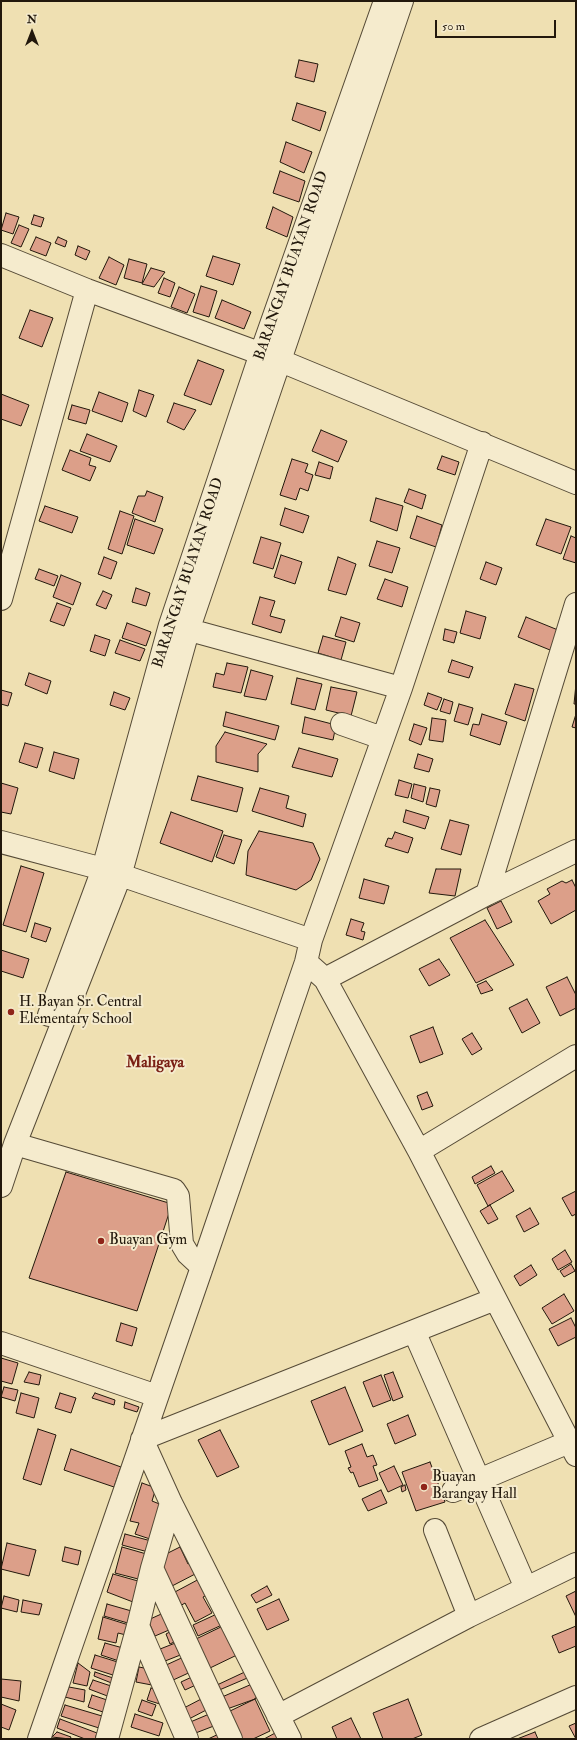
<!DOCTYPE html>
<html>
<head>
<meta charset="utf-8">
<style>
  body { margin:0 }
  #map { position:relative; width:577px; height:1740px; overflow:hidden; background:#efe0b2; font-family:"IM FELL Double Pica",serif }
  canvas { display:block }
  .frame { position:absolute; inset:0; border:2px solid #22180c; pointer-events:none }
  .north { position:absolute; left:12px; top:12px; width:40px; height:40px; -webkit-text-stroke:3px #f5ebcd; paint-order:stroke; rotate:0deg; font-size:11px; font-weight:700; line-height:16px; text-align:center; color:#22180c }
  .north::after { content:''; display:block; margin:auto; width:14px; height:18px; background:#22180c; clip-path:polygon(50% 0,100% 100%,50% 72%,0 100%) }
  .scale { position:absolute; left:435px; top:20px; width:121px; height:18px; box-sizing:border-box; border:2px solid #22180c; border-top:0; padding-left:5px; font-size:12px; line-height:14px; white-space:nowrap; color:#22180c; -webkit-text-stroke:3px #f5ebcd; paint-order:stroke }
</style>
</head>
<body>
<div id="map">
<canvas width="577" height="1740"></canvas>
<div class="frame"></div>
<div class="north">N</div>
<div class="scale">50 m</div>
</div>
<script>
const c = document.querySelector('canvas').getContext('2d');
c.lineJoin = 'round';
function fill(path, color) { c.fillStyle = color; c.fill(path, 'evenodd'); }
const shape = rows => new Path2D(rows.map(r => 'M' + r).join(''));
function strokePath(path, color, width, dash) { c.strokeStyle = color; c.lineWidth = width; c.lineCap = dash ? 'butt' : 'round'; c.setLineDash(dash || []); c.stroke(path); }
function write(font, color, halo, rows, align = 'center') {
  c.font = font + ' "IM FELL Double Pica",serif'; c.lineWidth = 4; c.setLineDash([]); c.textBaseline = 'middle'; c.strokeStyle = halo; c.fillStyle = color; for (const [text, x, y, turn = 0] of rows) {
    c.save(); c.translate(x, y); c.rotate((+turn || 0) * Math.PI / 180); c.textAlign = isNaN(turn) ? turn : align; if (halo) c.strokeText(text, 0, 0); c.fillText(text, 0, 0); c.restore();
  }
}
const building = shape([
  [299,60,318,64,314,82,295,77,299,60],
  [297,103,326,112,320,131,292,120,297,103],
  [286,142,312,152,304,173,280,162,286,142],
  [280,171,305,181,299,202,273,193,280,171],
  [273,207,293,217,287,237,266,228,273,207],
  [6,213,19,217,13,234,1,230,6,213],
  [34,215,44,218,41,227,31,224,34,215],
  [19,225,29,229,21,247,11,243,19,225],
  [36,237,51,243,46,256,30,250,36,237],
  [58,237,67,241,65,247,55,243,58,237],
  [78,246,90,251,86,260,75,255,78,246],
  [213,256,240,264,233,285,206,276,213,256],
  [109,257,124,265,116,285,99,278,109,257],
  [129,259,147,264,142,283,124,278,129,259],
  [151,268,165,272,154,287,142,284,151,268],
  [164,278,175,283,170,297,158,293,164,278],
  [201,286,217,291,209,317,193,312,201,286],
  [179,287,195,294,187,313,171,307,179,287],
  [222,300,251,312,244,329,215,318,222,300],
  [30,310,53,318,42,347,19,338,30,310],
  [198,360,224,370,211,405,184,395,198,360],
  [139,390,154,395,146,417,133,411,139,390],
  [99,392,128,403,122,422,92,411,99,392],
  [1,394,29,405,21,426,1,419,1,394],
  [174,403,196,410,184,430,167,422,174,403],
  [72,405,90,410,86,424,68,419,72,405],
  [321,430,347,441,338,462,312,451,321,430],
  [87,434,117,446,110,462,80,451,87,434],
  [70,450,91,458,89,465,96,467,90,481,62,470,70,450],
  [442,456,459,462,455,475,437,469,442,456],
  [292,459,308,464,305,472,313,475,308,491,300,488,296,500,280,495,292,459],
  [319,462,333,467,330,479,315,475,319,462],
  [409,489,426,495,422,509,404,502,409,489],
  [147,491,163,497,155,522,132,513,138,496,145,496,147,491],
  [376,498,403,506,397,531,370,521,376,498],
  [45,506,78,517,72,533,39,521,45,506],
  [285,508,309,516,303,533,280,525,285,508],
  [120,511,134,516,122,554,108,549,120,511],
  [417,516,442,525,436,547,410,538,417,516],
  [135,519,163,529,154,554,127,545,135,519],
  [546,519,571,527,561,554,536,545,546,519],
  [571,536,576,538,576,563,563,559,571,536],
  [261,537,281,543,273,569,253,563,261,537],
  [377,541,400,548,392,573,369,566,377,541],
  [281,555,302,562,295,584,274,577,281,555],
  [104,557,117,562,111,579,98,574,104,557],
  [338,557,356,564,346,595,328,590,338,557],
  [486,562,502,568,496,585,480,579,486,562],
  [39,569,58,576,54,586,35,579,39,569],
  [61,575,81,583,73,605,53,597,61,575],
  [385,579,408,587,402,607,377,599,385,579],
  [136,588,150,593,146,606,132,602,136,588],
  [103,591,112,595,106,609,96,605,103,591],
  [260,597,275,601,270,616,285,620,281,633,252,624,260,597],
  [57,603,71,608,64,626,50,621,57,603],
  [466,611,486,617,480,639,460,633,466,611],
  [341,617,360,623,354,642,335,636,341,617],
  [526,617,558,630,550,650,518,637,526,617],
  [127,623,151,632,146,646,122,638,127,623],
  [445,629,457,632,454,643,443,640,445,629],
  [95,635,110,640,105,656,90,651,95,635],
  [323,636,346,642,341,660,318,653,323,636],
  [120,640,145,649,140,661,115,653,120,640],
  [452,660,473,667,469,678,448,672,452,660],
  [227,663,248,667,241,693,213,687,216,673,224,675,227,663],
  [251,670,273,676,266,700,244,696,251,670],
  [29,673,51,681,47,694,25,685,29,673],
  [297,678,322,684,315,710,291,704,297,678],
  [515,684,534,689,525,721,505,714,515,684],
  [576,684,576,704,574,704,576,684],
  [331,687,357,692,351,716,326,710,331,687],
  [1,690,12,693,8,706,1,704,1,690],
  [114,692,130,698,125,710,110,705,114,692],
  [428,693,442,698,437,710,424,705,428,693],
  [444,699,453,702,450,714,440,711,444,699],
  [459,704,473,708,468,725,454,721,459,704],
  [226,712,279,726,275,740,223,726,226,712],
  [482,714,507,722,500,745,470,735,473,724,479,725,482,714],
  [576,714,576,728,572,727,576,714],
  [305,717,336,725,333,740,302,733,305,717],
  [432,718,446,720,443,742,429,740,432,718],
  [414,724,427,728,421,745,409,740,414,724],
  [225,732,267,744,258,754,258,772,216,762,216,746,225,732],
  [25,743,43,748,37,768,19,762,25,743],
  [299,748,338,759,332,777,292,767,299,748],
  [54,752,79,759,74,779,49,771,54,752],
  [418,754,433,759,429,772,414,768,418,754],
  [198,776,243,788,237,812,191,800,198,776],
  [399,780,412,784,408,798,395,795,399,780],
  [1,783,18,788,11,814,1,812,1,783],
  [414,784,426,787,423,802,411,798,414,784],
  [260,788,289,796,286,808,306,814,303,827,252,811,260,788],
  [430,788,440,790,436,807,426,804,430,788],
  [406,810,429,817,425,829,403,822,406,810],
  [171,812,223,831,212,862,160,843,171,812],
  [450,820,469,825,461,855,441,849,450,820],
  [259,831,313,843,320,859,311,880,296,890,246,875,248,851,259,831],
  [395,832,413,838,408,853,385,846,388,838,392,839,395,832],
  [224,835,242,840,234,864,216,857,224,835],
  [21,866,44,873,26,932,3,925,21,866],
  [436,869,461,869,455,896,429,893,436,869],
  [364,879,389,886,384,904,359,898,364,879],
  [572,880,576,888,576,910,551,924,538,901,550,894,547,889,562,881,566,883,572,880],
  [501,901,512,922,497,929,487,908,501,901],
  [351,919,364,923,361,931,365,932,363,940,346,935,351,919],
  [485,920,514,965,476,983,450,938,485,920],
  [35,923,51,928,46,942,31,937,35,923],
  [1,950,29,959,23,978,1,971,1,950],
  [439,959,450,975,429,986,419,969,439,959],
  [567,977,576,995,576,1008,560,1016,546,987,567,977],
  [486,981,493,990,481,994,477,985,486,981],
  [527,999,540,1023,522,1033,509,1008,527,999],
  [433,1027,443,1054,420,1063,410,1036,433,1027],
  [472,1033,482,1049,472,1055,462,1039,472,1033],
  [427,1092,433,1106,422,1110,417,1096,427,1092],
  [491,1166,495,1173,475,1184,472,1177,491,1166],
  [502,1171,514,1191,488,1206,477,1185,502,1171],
  [66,1172,172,1204,137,1311,29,1278,66,1172],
  [576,1191,576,1214,572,1216,562,1198,576,1191],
  [490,1205,498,1219,488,1224,480,1211,490,1205],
  [530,1208,539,1224,524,1232,516,1216,530,1208],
  [565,1250,572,1262,558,1270,552,1259,565,1250],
  [571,1264,575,1271,564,1277,560,1271,571,1264],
  [531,1265,537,1275,520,1286,514,1276,531,1265],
  [564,1294,574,1311,552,1324,542,1308,564,1294],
  [571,1318,576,1328,576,1337,558,1346,549,1329,571,1318],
  [121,1323,137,1328,132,1346,116,1341,121,1323],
  [1,1358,18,1363,12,1384,1,1381,1,1358],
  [29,1372,41,1375,39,1385,24,1382,29,1372],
  [393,1372,403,1397,393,1401,384,1375,393,1372],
  [381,1375,391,1400,373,1407,363,1382,381,1375],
  [4,1387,18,1390,15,1401,1,1397,4,1387],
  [345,1387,363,1431,329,1445,311,1401,345,1387],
  [21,1393,39,1398,34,1418,16,1413,21,1393],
  [60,1393,76,1398,71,1413,55,1408,60,1393],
  [95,1393,115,1400,114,1405,92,1398,95,1393],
  [125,1402,139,1407,137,1412,124,1408,125,1402],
  [408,1415,416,1435,395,1444,387,1424,408,1415],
  [38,1429,56,1435,41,1485,23,1479,38,1429],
  [220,1430,239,1467,217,1477,198,1440,220,1430],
  [362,1444,367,1457,373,1455,377,1465,373,1466,378,1480,359,1487,353,1472,351,1473,348,1468,351,1467,345,1451,362,1444],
  [71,1449,121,1467,114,1487,64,1470,71,1449],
  [430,1462,445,1502,416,1511,402,1472,430,1462],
  [394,1466,403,1485,388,1492,379,1473,394,1466],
  [437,1469,445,1473,443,1476,435,1473,437,1469],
  [142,1483,156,1488,152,1501,167,1507,156,1541,135,1534,139,1523,130,1521,142,1483],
  [405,1485,406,1490,402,1492,401,1487,405,1485],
  [381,1490,387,1503,368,1511,362,1499,381,1490],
  [125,1534,155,1542,152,1553,122,1545,125,1534],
  [7,1543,36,1550,29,1576,1,1569,7,1543],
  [65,1547,81,1551,78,1565,62,1561,65,1547],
  [122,1547,150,1555,142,1580,115,1573,122,1547],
  [180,1547,188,1564,194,1561,199,1572,172,1586,158,1558,180,1547],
  [113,1574,138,1581,133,1602,107,1592,113,1574],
  [203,1577,211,1593,203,1597,212,1613,195,1622,185,1603,180,1606,173,1593,203,1577],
  [267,1586,272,1595,256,1603,251,1595,267,1586],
  [576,1591,576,1617,566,1596,576,1591],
  [4,1596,19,1600,17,1612,1,1608,4,1596],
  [279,1599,289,1620,267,1630,257,1609,279,1599],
  [23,1600,42,1604,39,1615,21,1612,23,1600],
  [107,1604,135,1612,131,1624,104,1616,107,1604],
  [168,1611,176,1627,155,1636,148,1620,168,1611],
  [219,1613,224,1624,198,1636,193,1625,219,1613],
  [103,1617,132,1626,130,1636,118,1633,116,1643,98,1639,103,1617],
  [225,1625,239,1654,210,1668,196,1639,225,1625],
  [576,1626,576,1646,559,1653,552,1636,576,1626],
  [177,1628,182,1638,170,1644,166,1634,177,1628],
  [183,1640,188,1652,160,1663,155,1651,183,1640],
  [105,1643,123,1648,119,1661,101,1655,105,1643],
  [95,1655,124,1664,119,1677,91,1668,95,1655],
  [188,1655,195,1670,171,1681,164,1666,188,1655],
  [78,1663,90,1672,87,1686,73,1683,78,1663],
  [139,1667,154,1670,157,1686,136,1682,139,1667],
  [249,1670,252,1676,217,1691,217,1685,249,1670],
  [95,1672,116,1679,114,1684,94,1676,95,1672],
  [194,1676,198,1684,185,1690,181,1682,194,1676],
  [1,1679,21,1681,19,1701,1,1697,1,1679],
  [93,1680,114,1687,110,1697,89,1689,93,1680],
  [252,1684,257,1696,255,1699,227,1709,222,1697,252,1684],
  [69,1687,85,1690,84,1702,65,1697,69,1687],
  [151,1688,166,1694,163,1705,147,1700,151,1688],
  [92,1695,110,1701,106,1713,88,1707,92,1695],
  [205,1697,210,1708,187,1720,182,1709,205,1697],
  [255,1699,270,1731,253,1739,241,1739,228,1712,255,1699],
  [408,1699,422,1735,412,1739,383,1739,373,1713,408,1699],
  [142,1700,156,1705,152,1716,138,1711,142,1700],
  [1,1704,16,1710,9,1730,1,1727,1,1704],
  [65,1705,102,1716,99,1728,61,1716,65,1705],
  [214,1712,219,1724,193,1734,188,1723,214,1712],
  [135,1714,163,1723,159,1736,131,1727,135,1714],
  [351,1718,361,1739,337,1739,332,1727,351,1718],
  [60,1719,97,1733,95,1739,85,1739,57,1728,60,1719],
  [576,1723,576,1739,569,1726,576,1723],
  [57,1732,71,1737,70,1739,52,1737,57,1732],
  [277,1732,281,1739,264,1739,277,1732],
  [535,1732,538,1739,517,1739,535,1732],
  [221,1733,225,1739,208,1739,221,1733]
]);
const minor = shape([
  [1,255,87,290,281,361,576,483],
  [1,599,87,290],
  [175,626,401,688],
  [342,724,382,738],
  [1,842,103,869,311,940],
  [487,894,576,604],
  [306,962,325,979,419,1151,576,1455],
  [325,979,487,894,576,851],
  [49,1015,103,869,170,625,261,353,385,1],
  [15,1144,174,1190,178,1196,182,1244,188,1254,202,1267],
  [419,1151,576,1056],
  [1,1186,15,1144,120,876,188,631,402,1],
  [414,1331,526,1588],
  [1,1343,157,1396],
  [453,1491,569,1442],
  [435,1530,469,1616],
  [152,1568,231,1739],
  [138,1626,187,1739],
  [278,1716,469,1616,576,1564],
  [39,1739,202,1267,306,962,311,940,401,688,482,443],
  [107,1739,138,1626,152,1568,171,1503],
  [290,1739,171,1503,142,1439,495,1299],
  [481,1739,576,1697]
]);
const markers = [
  [11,1012,4,"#8f2418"],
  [101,1241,4,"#8f2418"],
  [424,1487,4,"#8f2418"]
];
const streetNames = [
  ["BARANGAY BUAYAN ROAD",292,266,-71],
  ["BARANGAY BUAYAN ROAD",189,573,-72]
];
const poiNames = [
  ["H. Bayan Sr. Central",19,1003],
  ["Elementary School",19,1020],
  ["Buayan Gym",109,1241],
  ["Buayan",432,1478],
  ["Barangay Hall",432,1495]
];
const neighbourhoodNames = [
  ["Maligaya",155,1064]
];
fill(building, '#dc9f89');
strokePath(building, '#22180c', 1);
strokePath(minor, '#554a36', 24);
strokePath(minor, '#f5ebcd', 22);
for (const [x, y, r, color] of markers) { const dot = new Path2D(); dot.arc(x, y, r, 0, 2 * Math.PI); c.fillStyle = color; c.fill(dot); strokePath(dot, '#f5ebcd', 1.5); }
write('15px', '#22180c', '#f5ebcd', streetNames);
write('15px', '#22180c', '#f5ebcd', poiNames, 'left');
write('bold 16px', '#7a1f14', '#f5ebcd', neighbourhoodNames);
</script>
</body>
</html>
